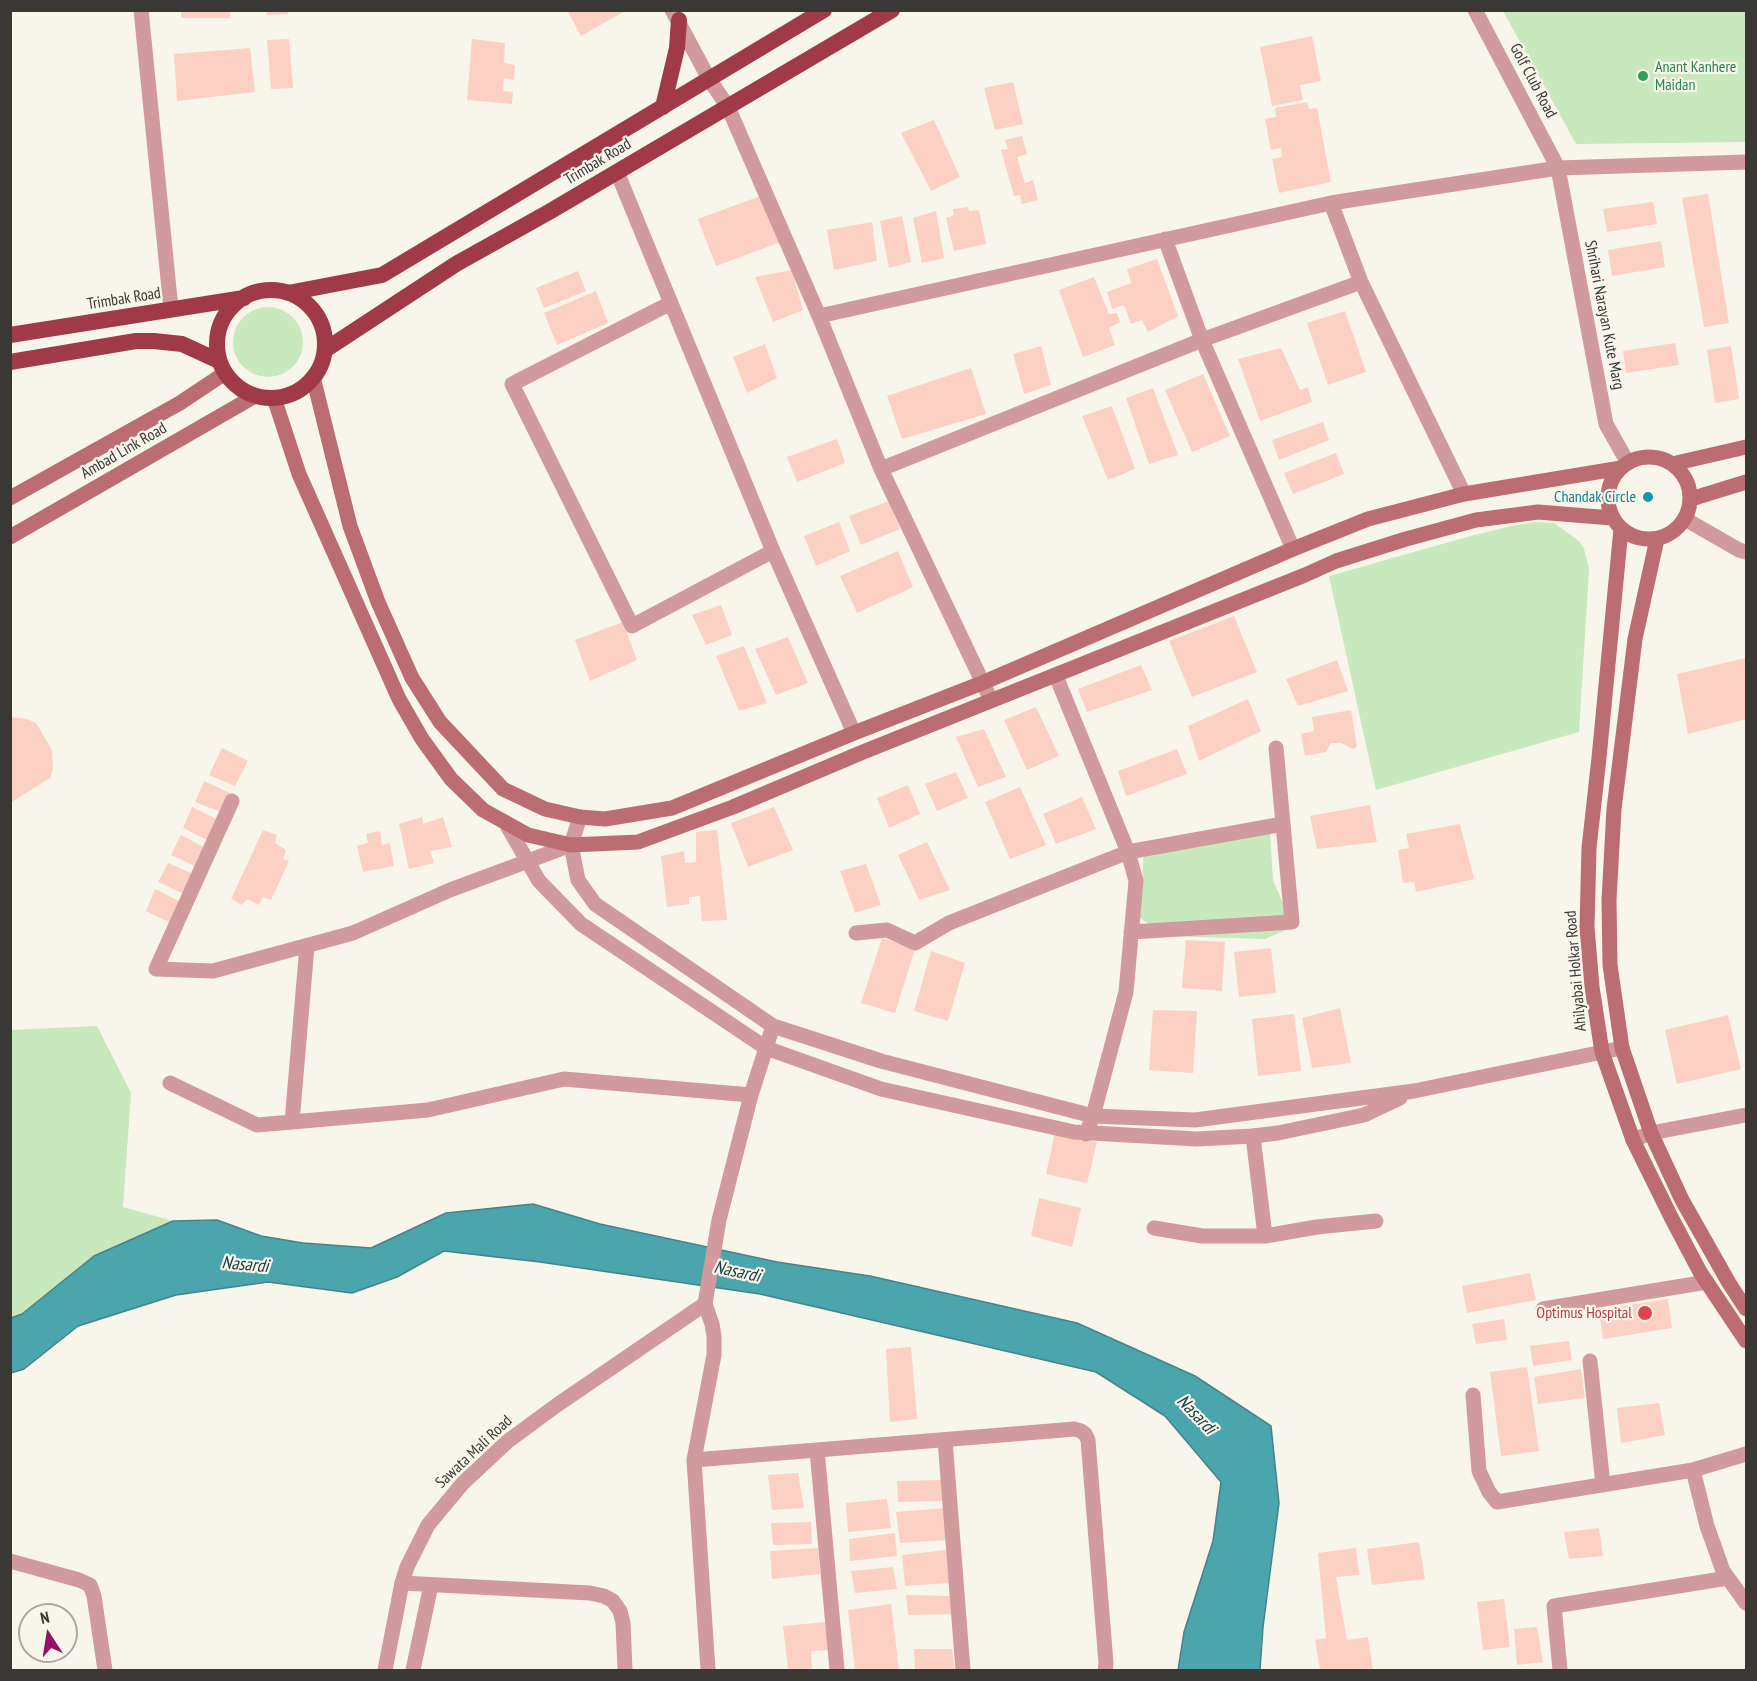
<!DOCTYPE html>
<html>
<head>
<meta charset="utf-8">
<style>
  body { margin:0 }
  #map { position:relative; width:1757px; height:1681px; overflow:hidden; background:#f8f5eb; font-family:"PT Sans Narrow",sans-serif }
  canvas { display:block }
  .frame { position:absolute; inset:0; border:12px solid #393834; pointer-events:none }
  .north { position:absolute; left:18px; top:1603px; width:60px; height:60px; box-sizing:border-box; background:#f8f5eb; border:2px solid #aca9a2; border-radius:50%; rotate:348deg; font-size:16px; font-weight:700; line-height:24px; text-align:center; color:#393834 }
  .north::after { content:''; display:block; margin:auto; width:21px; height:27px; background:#971167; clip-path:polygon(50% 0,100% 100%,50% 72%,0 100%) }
</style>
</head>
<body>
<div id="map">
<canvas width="1757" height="1681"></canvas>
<div class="frame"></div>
<div class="north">N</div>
</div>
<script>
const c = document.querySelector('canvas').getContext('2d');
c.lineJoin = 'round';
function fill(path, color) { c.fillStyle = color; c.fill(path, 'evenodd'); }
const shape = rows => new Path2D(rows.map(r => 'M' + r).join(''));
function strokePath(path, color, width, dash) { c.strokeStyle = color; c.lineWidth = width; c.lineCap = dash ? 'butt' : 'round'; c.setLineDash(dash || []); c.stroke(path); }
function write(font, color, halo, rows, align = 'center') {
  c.font = font + ' "PT Sans Narrow",sans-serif'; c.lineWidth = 4.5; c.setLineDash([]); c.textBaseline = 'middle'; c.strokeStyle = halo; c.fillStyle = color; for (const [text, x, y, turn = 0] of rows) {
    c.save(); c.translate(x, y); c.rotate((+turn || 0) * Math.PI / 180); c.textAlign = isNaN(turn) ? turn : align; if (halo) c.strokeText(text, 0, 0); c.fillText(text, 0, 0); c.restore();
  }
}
const green = shape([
  [1503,11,1746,11,1746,142,1576,144],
  '233 342a35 35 0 1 1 70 0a35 35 0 1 1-70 0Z',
  [1536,522,1554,523,1579,541,1584,549,1589,569,1579,732,1376,790,1329,576,1467,537,1511,526],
  [1270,832,1273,880,1293,927,1265,939,1164,936,1139,917,1144,852],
  [97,1026,131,1093,123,1207,173,1221,94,1256,22,1314,11,1318,11,1030]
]);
const water = shape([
  [533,1204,600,1224,777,1262,870,1276,1077,1323,1195,1376,1271,1426,1279,1503,1263,1627,1260,1670,1178,1670,1184,1632,1213,1541,1221,1482,1165,1416,1096,1372,760,1294,540,1262,444,1251,397,1277,352,1293,268,1282,176,1295,78,1326,24,1369,11,1373,11,1318,22,1314,94,1256,173,1221,217,1220,261,1236,303,1243,371,1248,446,1213,533,1204]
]);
const building = shape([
  [181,10,230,10,230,18,181,18],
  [267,10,288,10,288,14,267,15],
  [567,10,627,10,581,36],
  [1312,36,1321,81,1300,85,1303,100,1272,106,1260,47],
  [289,39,293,88,271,89,267,40],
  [472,39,505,43,504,63,515,65,514,80,504,78,503,91,513,92,512,104,467,100],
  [250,48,255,92,177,101,174,54],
  [1013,82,1023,124,995,130,984,88],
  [1307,102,1309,109,1317,108,1331,182,1279,193,1272,159,1282,157,1281,148,1271,150,1265,119,1276,117,1275,108],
  [934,120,960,177,931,191,901,133],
  [1022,136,1027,154,1017,157,1025,183,1033,180,1038,200,1022,204,1020,195,1014,196,1001,150,1008,149,1005,140],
  [1708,194,1729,323,1704,327,1682,198],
  [763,195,781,242,716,266,698,219],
  [1653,202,1657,224,1607,232,1603,209],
  [968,207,969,211,979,210,986,244,954,251,946,218,954,215,953,209],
  [936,211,944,258,922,263,913,218],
  [902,216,911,262,889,268,880,221],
  [872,222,877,261,834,270,827,230],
  [1661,241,1665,267,1612,276,1608,250],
  [1157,259,1178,316,1148,332,1142,320,1131,324,1124,305,1112,309,1107,292,1131,283,1127,269],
  [792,270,803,310,773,322,755,277],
  [578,271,586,291,544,308,536,288],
  [1094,277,1109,314,1117,313,1120,322,1109,328,1115,345,1083,357,1059,290],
  [596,291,608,323,557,345,544,313],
  [1345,311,1366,372,1328,385,1307,323],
  [1675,343,1679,365,1626,373,1623,351],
  [765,344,777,378,747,393,733,357],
  [1041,346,1051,385,1024,394,1013,354],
  [1731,346,1739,399,1715,403,1707,350],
  [1281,348,1300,390,1308,387,1312,402,1260,421,1238,359],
  [971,368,986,414,902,439,887,396],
  [1203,374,1230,436,1192,452,1165,390],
  [1153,388,1178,455,1149,464,1126,398],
  [1112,406,1135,469,1108,480,1082,416],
  [1323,422,1329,440,1279,460,1272,440],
  [837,439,845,463,797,482,787,457],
  [1336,453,1344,474,1293,494,1284,473],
  [889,501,900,529,861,545,849,516],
  [839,522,850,551,816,566,804,536],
  [898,551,913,587,857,613,840,576],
  [721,605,732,635,706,645,692,615],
  [1234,616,1257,672,1192,697,1169,641],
  [623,622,637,660,590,681,575,640],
  [788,637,808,683,776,695,755,649],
  [744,646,767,703,739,711,716,656],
  [1746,658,1746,719,1688,734,1677,674],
  [1337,660,1348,691,1298,706,1286,679],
  [1141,665,1152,690,1087,712,1078,689],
  [1248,699,1261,731,1199,761,1188,726],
  [1036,707,1059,756,1027,770,1004,720],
  [1351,710,1357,747,1353,749,1341,743,1331,743,1326,752,1305,756,1301,734,1314,731,1312,717],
  [10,717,27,719,36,723,52,750,53,768,50,778,10,803],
  [984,729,1006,777,978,787,956,737],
  [222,748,248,761,235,786,209,775],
  [1177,749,1187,774,1126,796,1118,771],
  [956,772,968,798,937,811,925,784],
  [204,781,232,794,223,813,195,802],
  [908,785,920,814,889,828,877,798],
  [1020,787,1046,845,1010,859,985,802],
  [1082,797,1096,829,1056,844,1043,814],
  [1370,805,1377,842,1317,849,1310,816],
  [192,807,219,820,209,841,183,828],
  [774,807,793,850,748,867,731,823],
  [422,817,423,824,443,817,452,847,430,851,434,863,409,869,399,824],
  [1460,824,1474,879,1416,892,1414,882,1403,883,1398,850,1409,848,1406,834],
  [263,830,277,835,275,843,286,850,283,859,289,861,271,900,263,897,259,905,247,899,242,905,231,899],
  [717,830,727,920,702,921,700,896,689,897,689,904,667,907,661,856,684,851,685,863,696,862,696,832],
  [380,831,382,845,390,843,394,866,363,872,357,846,368,843,366,834],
  [181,835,207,849,197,867,171,855],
  [927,842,950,890,919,900,898,855],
  [168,863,193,874,184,894,158,882],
  [866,864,881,905,855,913,840,871],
  [155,889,181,902,171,923,146,911],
  [882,938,915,949,895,1013,861,1003],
  [1186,940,1225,942,1222,991,1182,988],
  [1271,948,1276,993,1239,997,1234,952],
  [931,951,965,963,948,1021,914,1011],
  [1340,1008,1351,1063,1312,1068,1302,1018],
  [1153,1010,1197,1011,1193,1073,1149,1070],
  [1294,1014,1301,1071,1258,1076,1252,1019],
  [1728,1015,1741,1069,1677,1084,1665,1030],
  [1055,1132,1097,1142,1087,1183,1046,1174],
  [1039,1198,1081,1208,1072,1247,1031,1236],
  [1530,1273,1536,1300,1467,1313,1462,1286],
  [1668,1299,1672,1328,1603,1339,1599,1310],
  [1504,1319,1507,1340,1476,1344,1472,1324],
  [1569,1341,1572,1360,1533,1366,1530,1346],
  [911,1347,917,1419,890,1422,886,1349],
  [1527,1367,1539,1451,1501,1456,1490,1372],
  [1581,1369,1585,1398,1538,1404,1534,1377],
  [1659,1403,1665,1435,1621,1443,1617,1408],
  [798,1473,804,1508,772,1510,768,1475],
  [942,1480,943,1501,898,1502,897,1481],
  [887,1499,891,1528,848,1532,846,1503],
  [945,1508,947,1540,900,1543,896,1512],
  [811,1522,812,1544,773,1545,771,1523],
  [1599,1528,1603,1556,1569,1559,1564,1532],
  [895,1533,897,1556,850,1561,849,1539],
  [1419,1542,1425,1579,1372,1585,1367,1549],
  [818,1548,820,1574,772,1579,770,1551],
  [1356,1548,1359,1575,1336,1577,1347,1640,1368,1637,1373,1670,1320,1670,1315,1640,1326,1638,1318,1553],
  [946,1550,949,1583,905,1586,902,1555],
  [893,1567,897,1589,855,1593,851,1571],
  [906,1595,952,1596,954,1614,908,1615],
  [1504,1599,1510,1647,1483,1650,1477,1602],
  [891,1604,899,1670,855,1670,848,1610],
  [826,1622,831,1650,811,1651,812,1670,788,1670,783,1626],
  [1537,1627,1543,1662,1517,1665,1514,1629],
  [914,1649,952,1649,955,1670,915,1670]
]);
const minor = shape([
  [141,10,171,309],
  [672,10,709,79,728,107,819,316,881,469,991,700],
  [617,172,773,551,854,733],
  [1331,203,1361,282,1464,494],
  [1165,239,1202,340,1293,549],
  [671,303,512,384,632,626,773,551],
  [819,316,1331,203,1558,168,1746,162],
  [881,469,1202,340,1361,282],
  [1056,676,1128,852,1136,881,1126,992,1093,1116,1086,1134],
  [232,801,156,969,213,971,353,933,450,890,571,845],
  [1131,932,1292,922,1276,748],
  [856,933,887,930,915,943,949,923,1128,852,1283,824],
  [307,946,292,1122,428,1110,564,1079,751,1095],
  [170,1083,257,1125,292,1122],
  [1253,1136,1265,1236,1317,1227,1376,1221],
  [1633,1140,1651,1133,1746,1115],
  [1154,1228,1202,1236,1265,1236],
  [705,1304,712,1324,714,1336,714,1355,694,1460,708,1670],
  [1543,1309,1707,1282],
  [1590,1361,1603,1485],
  [1473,1395,1479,1471,1489,1492,1497,1502,1693,1470,1746,1454],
  [945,1440,963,1670],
  [817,1450,837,1670],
  [694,1460,1075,1429,1081,1431,1085,1434,1088,1440,1106,1663,1105,1670],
  [1693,1470,1707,1526,1723,1571,1746,1603],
  [10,1561,79,1580,90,1585,94,1596,105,1670],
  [402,1583,590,1593,604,1596,613,1601,620,1611,623,1623,625,1670],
  [413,1670,431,1585],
  [1560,1670,1554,1606,1728,1578]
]);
const tertiary = shape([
  [1475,10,1558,168,1606,424,1628,463],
  [1685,519,1739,550,1746,552],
  [580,817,571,845,578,880,595,904,773,1026,881,1061,1093,1116,1195,1120,1414,1091,1622,1048],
  [505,822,539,881,581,924,766,1048,881,1089,1074,1132,1197,1139,1253,1136,1278,1133,1364,1115,1400,1098],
  [385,1670,402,1583,407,1567,428,1525,463,1483,508,1441,557,1405,705,1304,719,1220,751,1095,773,1026]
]);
const secondary = shape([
  [313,377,350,526,378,602,412,678,440,722,503,789,545,809,580,817,605,819,672,808,854,733,982,683,1293,549,1368,519,1464,494,1621,468],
  [274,398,299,474,399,699,422,739,451,779,483,810,528,835,571,845,638,842,733,807,863,752,1305,575,1336,561,1406,539,1476,520,1538,512,1612,518],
  '1608 498a41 41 0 1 1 82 0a41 41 0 1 1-82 0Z',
  [1672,464,1746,447],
  [10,498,180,403,225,373],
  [1691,499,1746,482],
  [1621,529,1599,758,1589,848,1587,927,1592,987,1602,1052,1633,1140,1671,1217,1700,1272,1746,1341],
  [10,537,255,396],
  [1657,539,1635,639,1614,809,1609,900,1610,965,1622,1048,1651,1133,1682,1200,1729,1283,1746,1309]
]);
const trunk = shape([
  [663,107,677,48,679,20],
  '217 344a54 54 0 1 1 108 0a54 54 0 1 1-108 0Z',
  [288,293,382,275,824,10],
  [10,335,244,298],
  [325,350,456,264,549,212,892,10],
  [10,362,136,341,154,341,182,344,219,361]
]);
const markers = [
  [1643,76,6,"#2e9e5b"],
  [1648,497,6,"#0f9aa8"],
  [1645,1313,8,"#e0444e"]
];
const leisureNames = [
  ["Anant Kanhere",1655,67],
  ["Maidan",1655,85]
];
const streetNames = [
  ["Golf Club Road",1533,81,62],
  ["Trimbak Road",598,162,-31],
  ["Trimbak Road",124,299,-9],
  ["Shrihari Narayan Kute Marg",1604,315,79],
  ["Ambad Link Road",124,451,-30],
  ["Ahilyabai Holkar Road",1576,971,-95],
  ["Sawata Mali Road",474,1452,-43]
];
const cultureNames = [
  ["Chandak Circle",1636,497]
];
const healthNames = [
  ["Optimus Hospital",1632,1313]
];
const waterNames = [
  ["Nasardi",245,1265,5],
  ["Nasardi",737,1272,12],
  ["Nasardi",1196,1415,46]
];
fill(green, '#c8e8be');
fill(water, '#4aa5ac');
strokePath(water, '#458488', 1.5);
fill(building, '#fcd1c4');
strokePath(minor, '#d19a9c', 15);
strokePath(tertiary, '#d19a9c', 15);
strokePath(secondary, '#bb6d71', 15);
strokePath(trunk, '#a03a46', 16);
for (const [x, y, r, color] of markers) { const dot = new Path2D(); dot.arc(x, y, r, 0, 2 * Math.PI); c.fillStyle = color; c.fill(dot); strokePath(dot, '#f8f5eb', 2); }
write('16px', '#27864d', '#f8f5eb', leisureNames, 'left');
write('16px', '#393834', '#f8f5eb', streetNames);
write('16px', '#0d838f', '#f8f5eb', cultureNames, 'right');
write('16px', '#be3a42', '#f8f5eb', healthNames, 'right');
write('italic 18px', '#113c3f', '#f8f5eb', waterNames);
</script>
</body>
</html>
